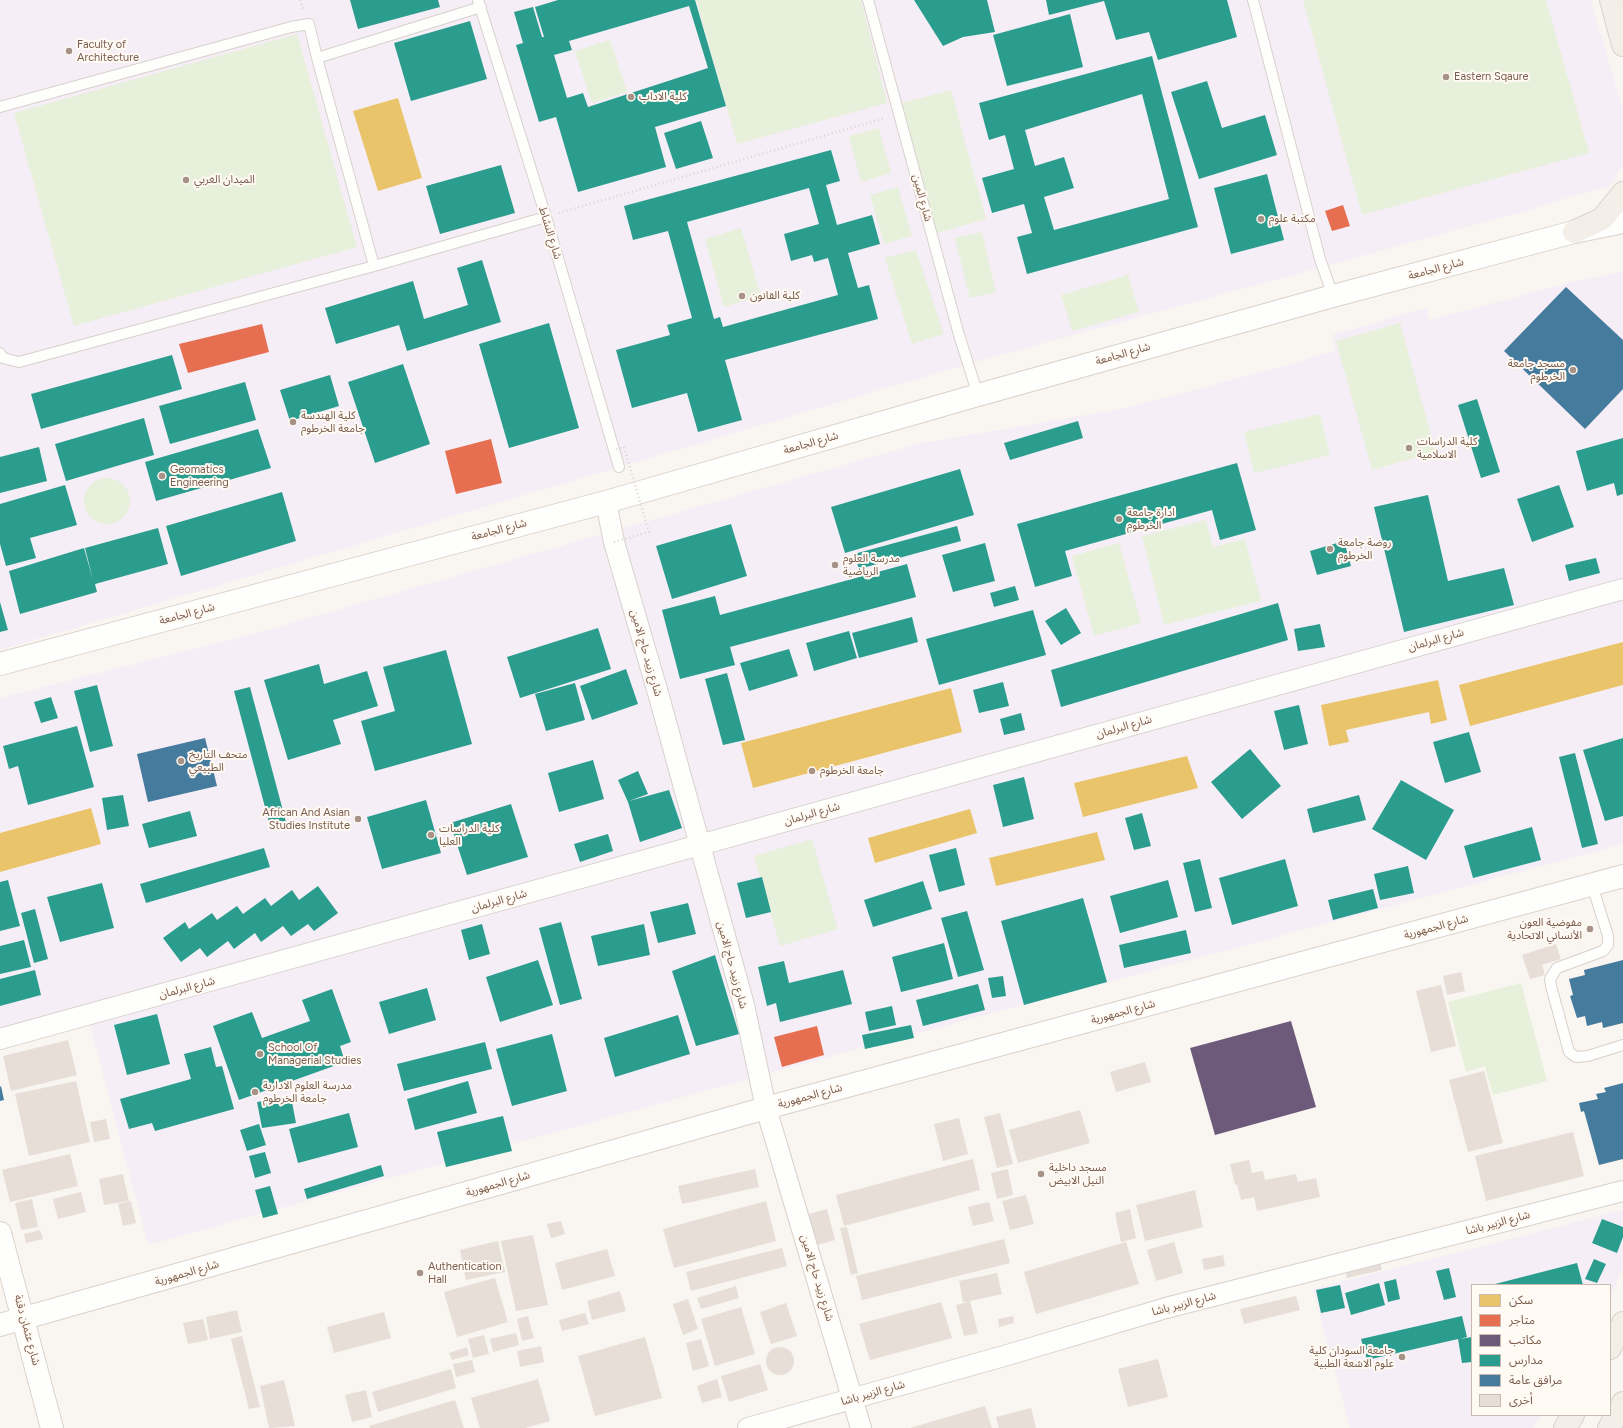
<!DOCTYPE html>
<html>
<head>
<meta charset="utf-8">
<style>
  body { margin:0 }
  #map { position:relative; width:1623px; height:1428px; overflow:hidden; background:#f9f5f0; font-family:Figtree,"Noto Sans Arabic",sans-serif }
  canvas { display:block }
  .legend { position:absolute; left:1471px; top:1284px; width:140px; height:132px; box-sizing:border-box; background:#fffaf3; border:1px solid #cabbb1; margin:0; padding:5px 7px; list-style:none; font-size:12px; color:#7a5c4d }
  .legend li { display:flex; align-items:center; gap:8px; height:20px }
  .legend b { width:20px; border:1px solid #cabbb1 }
</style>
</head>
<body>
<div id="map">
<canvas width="1623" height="1428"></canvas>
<ul class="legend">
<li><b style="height:11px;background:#e9c46a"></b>سكن</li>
<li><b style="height:11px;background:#e76f51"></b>متاجر</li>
<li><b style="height:11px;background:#6d597a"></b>مكاتب</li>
<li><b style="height:11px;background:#2a9d8f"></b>مدارس</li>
<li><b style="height:11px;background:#457b9d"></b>مرافق عامة</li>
<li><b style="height:11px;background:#e6ded7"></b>أخرى</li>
</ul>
</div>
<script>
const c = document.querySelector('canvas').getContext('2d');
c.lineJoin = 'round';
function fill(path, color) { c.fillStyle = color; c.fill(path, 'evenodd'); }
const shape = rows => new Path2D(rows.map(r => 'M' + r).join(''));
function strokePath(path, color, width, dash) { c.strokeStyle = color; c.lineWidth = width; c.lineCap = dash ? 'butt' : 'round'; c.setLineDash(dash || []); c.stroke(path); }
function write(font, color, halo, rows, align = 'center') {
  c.font = font + ' Figtree,"Noto Sans Arabic",sans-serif'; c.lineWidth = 4; c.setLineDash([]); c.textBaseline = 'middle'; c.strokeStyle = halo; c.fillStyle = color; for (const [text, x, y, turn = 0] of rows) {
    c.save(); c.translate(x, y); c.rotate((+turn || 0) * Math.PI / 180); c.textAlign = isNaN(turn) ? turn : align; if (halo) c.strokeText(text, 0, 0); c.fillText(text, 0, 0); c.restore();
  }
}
const education = shape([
  [0,0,1591,0,1623,110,1623,163,1611,185,1522,212,968,364,0,650],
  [1623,272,1623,844,784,1069,148,1245,89,1021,0,1045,0,698,246,636,917,444,1121,409,1292,364,1336,350,1332,335,1426,308,1430,320,1572,282],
  [1623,1210,1623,1266,1610,1299,1610,1285,1472,1285,1472,1415,1542,1415,1533,1428,1350,1428,1313,1289]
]);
const green = shape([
  [696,0,861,0,887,103,737,144],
  [1303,0,1546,0,1589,153,1362,215],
  [297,34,357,247,74,326,14,113],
  [610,40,627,92,592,103,575,51],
  [951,90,986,219,937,233,902,103],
  [879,128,891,173,861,182,849,136],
  [898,187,912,236,884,244,870,195],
  [741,228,761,296,724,307,705,239],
  [982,232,996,292,970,298,955,238],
  [916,250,944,334,912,344,885,258],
  [1128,275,1139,312,1072,331,1061,295],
  [1400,323,1436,452,1372,470,1336,341],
  [1320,414,1330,455,1254,473,1244,432],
  '84 501a23 23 0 1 1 46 0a23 23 0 1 1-46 0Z',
  [1206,520,1213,547,1245,539,1261,601,1164,625,1142,536],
  [1119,543,1141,623,1094,636,1072,556],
  [812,839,838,929,780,946,754,856],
  [1521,983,1547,1081,1493,1095,1485,1066,1466,1072,1448,1002]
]);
const homes = shape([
  [398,98,422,178,378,191,353,111],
  [1623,642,1623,685,1470,726,1459,685],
  [1438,680,1447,720,1431,724,1429,712,1346,730,1349,742,1329,746,1321,705],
  [951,688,962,732,753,788,741,743],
  [1187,756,1198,788,1083,817,1074,783],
  [91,808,101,844,0,872,0,833],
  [970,809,977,833,875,863,868,838],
  [1097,832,1105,860,996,886,989,858]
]);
const shops = shape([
  [1343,205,1350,226,1332,231,1325,211],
  [262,324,269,352,188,373,179,344],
  [491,439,502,483,456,494,445,451],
  [817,1026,824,1055,782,1067,774,1037]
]);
const offices = shape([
  [1291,1021,1316,1107,1215,1135,1190,1048]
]);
const schools = shape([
  [350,0,438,0,440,7,358,29],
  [558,0,695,0,726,106,655,127,666,167,578,192,556,117,539,122,516,45,523,43,514,12,533,7,542,37,544,37,535,7],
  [689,6,708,68,588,107,583,93,567,98,554,55,572,50,569,41],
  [914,0,987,0,995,32,963,37,943,46],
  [1046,0,1227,0,1237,37,1158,60,1149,32,1116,40,1104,1,1049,15],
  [1070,14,1083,67,1007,86,993,35],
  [470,21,487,79,411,101,394,43],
  [1152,56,1198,227,1027,274,1017,237,1032,233,1024,204,992,213,982,178,1014,169,1005,135,989,140,979,103],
  [1142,94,1169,199,1054,230,1044,197,1074,188,1064,157,1035,166,1025,130],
  [1207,81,1222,128,1265,115,1277,155,1199,179,1171,92],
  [701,121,713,158,676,169,664,133],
  [831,150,840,181,826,185,837,225,872,215,880,244,848,253,858,288,869,285,878,319,725,360,742,420,698,432,687,393,632,408,616,350,670,335,667,325,692,318,668,231,633,240,624,206],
  [809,188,819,224,784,234,791,261,812,255,814,262,828,258,838,295,723,327,720,317,714,319,687,222],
  [501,165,515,213,440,234,426,186],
  [1267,174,1284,240,1231,254,1214,188],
  [482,260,501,322,407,351,399,325,336,344,325,308,413,281,424,319,468,305,457,268],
  [549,323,579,428,509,448,479,344],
  [172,355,182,389,41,429,31,394],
  [403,364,430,444,375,463,348,382],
  [330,375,339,406,290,421,280,390],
  [245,382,256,420,170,444,159,406],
  [1477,399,1500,472,1481,478,1458,405],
  [144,418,154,455,66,481,55,444],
  [1078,421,1083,438,1010,460,1004,443],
  [258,429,271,468,156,501,145,462],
  [1623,438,1623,494,1617,496,1614,483,1587,491,1576,451],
  [39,447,47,481,0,493,0,457],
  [1237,463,1256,530,1220,540,1212,510,1065,551,1072,576,1035,587,1017,524],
  [960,469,974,515,845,553,831,507],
  [65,485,77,525,30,538,36,558,6,566,0,544,0,504],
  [1559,485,1574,527,1532,542,1517,499],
  [282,492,296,541,181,576,166,526],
  [1428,495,1448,581,1504,568,1514,605,1404,632,1374,507],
  [731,524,747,576,672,599,656,546],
  [957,526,961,541,859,569,854,554],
  [158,528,168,564,95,584,97,592,20,614,9,571,84,548,93,580,85,548],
  [1344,541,1351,566,1317,575,1310,551],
  [985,543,995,581,953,592,942,555],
  [1596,558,1600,573,1569,581,1565,565],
  [907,564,916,597,730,647,735,665,680,679,662,610,715,596,720,615],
  [1015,586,1019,600,994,607,990,593],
  [0,602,8,630,0,632],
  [1278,603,1288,640,1061,707,1051,670],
  [1066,608,1081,633,1061,645,1045,621],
  [1033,610,1046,655,939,685,926,639],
  [912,617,918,642,859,658,852,633],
  [1320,624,1325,647,1298,651,1294,629],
  [598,628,611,669,520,698,507,657],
  [849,631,857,658,814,671,806,643],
  [789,649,798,676,749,691,740,663],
  [446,650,472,744,375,771,361,721,395,711,383,667],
  [319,664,324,684,367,671,378,706,333,720,341,744,288,760,264,680],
  [626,669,638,704,592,720,580,686],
  [727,673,745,740,723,745,705,679],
  [1003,682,1009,706,979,713,973,690],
  [575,683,585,720,546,731,535,694],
  [97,685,113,746,90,752,74,691],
  [250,687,286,822,270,826,234,691],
  [51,697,58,718,41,723,34,702],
  [1299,705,1308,744,1284,750,1274,711],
  [1021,713,1025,730,1004,735,1000,719],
  [77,726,94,787,28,805,18,766,9,769,3,746],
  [1469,732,1481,772,1445,783,1433,742],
  [1623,738,1623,816,1605,821,1583,750],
  [1250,749,1281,786,1242,819,1211,782],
  [1575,753,1598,844,1582,848,1559,757],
  [593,760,604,799,559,812,548,773],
  [638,771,648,794,629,801,669,790,682,828,640,842,628,802,618,780],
  [1024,777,1034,819,1003,827,993,785],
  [1401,780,1454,810,1426,860,1372,829],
  [123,795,129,826,107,830,102,798],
  [1359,795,1366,820,1313,833,1307,809],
  [426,800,441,853,382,869,367,817],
  [511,804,528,857,467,875,450,823],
  [190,811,197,836,149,848,142,824],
  [1142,813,1151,846,1134,850,1125,818],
  [1532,827,1541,860,1473,878,1464,846],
  [608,834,613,851,580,862,574,844],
  [264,848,270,867,146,903,140,884],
  [956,848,965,885,939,892,929,855],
  [1200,859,1212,908,1195,912,1183,863],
  [1285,859,1298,906,1232,925,1219,878],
  [1408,866,1414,893,1380,900,1374,874],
  [762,877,771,912,746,918,737,883],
  [8,880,20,926,0,931,0,882],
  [1168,880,1178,917,1120,933,1110,896],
  [923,881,932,909,873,927,864,900],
  [102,883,114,928,60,942,47,897],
  [318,886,338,913,314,931,308,924,291,936,283,926,261,942,255,933,234,949,228,941,207,957,200,948,181,962,163,938,185,922,189,929,212,913,217,920,237,906,243,914,265,898,271,906,292,890,299,900],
  [1373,889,1378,908,1333,920,1328,900],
  [1083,898,1107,982,1024,1005,1001,921],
  [688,903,696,934,658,943,650,912],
  [35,909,48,959,34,963,21,913],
  [967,911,984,970,958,977,941,918],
  [561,922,582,999,560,1005,539,928],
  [482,924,490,954,469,960,461,930],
  [644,924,650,955,598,966,591,936],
  [1186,930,1191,953,1124,968,1119,945],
  [24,940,31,967,0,974,0,946],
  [944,943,953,979,901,992,892,957],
  [715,955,739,1034,696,1046,672,971],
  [538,960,553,1005,500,1022,486,977],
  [784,961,789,983,843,970,852,1004,780,1022,776,1003,767,1006,758,967],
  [35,970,41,995,0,1006,0,979],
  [1003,976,1006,996,992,998,988,978],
  [978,984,985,1010,923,1026,916,1000],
  [427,988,436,1020,389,1034,379,1002],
  [332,989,351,1042,340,1046,345,1062,239,1100,213,1026,252,1012,262,1038,310,1021,302,1000],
  [892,1006,896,1025,869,1031,865,1012],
  [157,1014,170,1064,127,1075,114,1025],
  [678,1015,690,1054,615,1077,604,1038],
  [911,1025,914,1038,865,1049,862,1035],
  [552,1034,567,1091,512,1106,496,1049],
  [485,1042,492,1069,404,1091,397,1064],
  [211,1047,216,1067,222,1066,234,1109,155,1131,152,1123,129,1129,120,1099,191,1079,184,1054],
  [468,1081,477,1113,415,1130,407,1099],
  [291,1097,296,1123,262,1128,257,1102],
  [349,1113,358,1147,298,1163,289,1129],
  [503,1116,512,1151,446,1167,437,1132],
  [259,1124,266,1145,247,1151,240,1130],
  [265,1152,271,1173,255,1178,249,1156],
  [381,1165,384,1176,307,1199,304,1189],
  [270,1186,278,1214,263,1218,255,1190],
  [1602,1219,1623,1227,1623,1237,1617,1253,1592,1243],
  [1594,1259,1606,1264,1597,1283,1585,1279],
  [1577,1263,1583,1285,1495,1285,1495,1284],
  [1449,1268,1456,1297,1444,1300,1436,1271],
  [1396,1279,1400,1299,1388,1302,1384,1282],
  [1379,1283,1385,1305,1351,1315,1345,1293],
  [1340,1285,1345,1308,1321,1313,1316,1290],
  [1462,1316,1467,1337,1460,1339,1472,1337,1472,1362,1462,1363,1458,1339,1367,1360,1361,1339]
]);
const public = shape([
  [1566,287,1623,340,1623,389,1585,429,1504,351],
  [205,738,217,786,148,802,137,754],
  [1623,960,1623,1023,1603,1028,1602,1022,1587,1026,1585,1016,1577,1018,1570,996,1573,995,1569,979,1585,975,1584,970],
  [1623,1083,1623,1159,1599,1165,1584,1111,1581,1112,1579,1103,1598,1099,1596,1094,1606,1092,1604,1088],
  [1,1086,4,1100,0,1101,0,1087]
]);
const building = shape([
  [1556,944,1561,959,1542,965,1545,975,1530,979,1522,955],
  [1461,972,1465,991,1447,995,1443,976],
  [1441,985,1456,1046,1431,1052,1416,991],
  [68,1040,77,1075,11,1091,3,1056],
  [1145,1062,1151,1082,1116,1092,1110,1072],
  [1484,1071,1503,1143,1468,1152,1449,1080],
  [76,1081,90,1142,29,1156,15,1094],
  [1080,1110,1090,1143,1018,1163,1009,1130],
  [1000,1113,1013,1164,997,1168,984,1117],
  [959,1118,968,1154,943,1161,934,1124],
  [106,1119,110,1139,94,1142,90,1122],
  [1573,1132,1584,1176,1486,1201,1475,1156],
  [70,1154,78,1186,10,1202,2,1170],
  [973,1159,980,1190,844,1226,836,1195],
  [1249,1160,1252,1173,1263,1171,1265,1180,1296,1174,1298,1182,1316,1178,1320,1197,1257,1211,1254,1197,1241,1200,1237,1184,1235,1185,1230,1164],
  [755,1169,759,1187,682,1204,678,1186],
  [1008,1169,1013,1195,997,1199,991,1173],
  [123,1174,129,1201,104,1205,99,1179],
  [1195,1190,1203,1227,1145,1241,1136,1205],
  [81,1192,86,1212,58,1219,53,1199],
  [1026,1195,1034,1224,1010,1230,1002,1201],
  [32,1199,38,1227,21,1230,15,1203],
  [131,1201,136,1223,123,1226,118,1204],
  [766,1201,776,1241,674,1268,663,1229],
  [989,1202,994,1221,973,1226,968,1207],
  [827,1209,835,1240,817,1245,809,1214],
  [1130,1209,1136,1238,1121,1242,1115,1213],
  [561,1221,565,1234,551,1238,547,1224],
  [847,1227,858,1273,851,1275,840,1228],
  [40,1230,43,1239,26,1243,24,1234],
  [533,1235,548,1305,516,1311,501,1241],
  [1004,1239,1010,1263,862,1300,856,1276],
  [498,1241,505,1272,466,1280,460,1250],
  [1126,1242,1139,1284,1036,1314,1024,1272],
  [1174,1242,1183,1273,1156,1281,1147,1250],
  [782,1248,787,1266,691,1291,686,1272],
  [607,1249,615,1276,562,1290,555,1263],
  [1223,1255,1225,1266,1204,1270,1202,1259],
  [1380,1261,1382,1270,1347,1278,1345,1269],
  [997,1273,1002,1294,970,1301,978,1333,964,1336,956,1305,968,1302,963,1302,959,1281],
  [495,1278,508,1322,457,1337,444,1292],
  [736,1286,739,1298,701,1309,697,1298],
  [620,1291,626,1311,592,1320,587,1301],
  [1296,1296,1300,1310,1244,1324,1240,1309],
  [688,1299,698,1329,683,1335,673,1304],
  [941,1302,952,1338,870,1360,859,1324],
  [786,1303,797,1336,771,1344,760,1312],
  [741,1307,755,1354,715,1366,701,1319],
  [237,1310,242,1332,210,1339,206,1317],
  [384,1312,391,1338,334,1353,327,1327],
  [585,1313,589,1324,562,1331,559,1320],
  [528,1316,534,1338,522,1341,517,1319],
  [1013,1316,1014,1323,999,1327,998,1319],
  [203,1319,208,1340,188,1344,183,1323],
  [516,1333,519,1345,493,1352,490,1339],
  [484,1335,489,1354,473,1358,468,1339],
  [242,1336,260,1407,249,1409,231,1339],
  [645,1337,662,1398,595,1416,578,1356],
  [701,1339,709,1366,693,1371,686,1343],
  [541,1346,544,1362,520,1367,517,1351],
  '766 1361a14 14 0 1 1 28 0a14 14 0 1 1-28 0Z',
  [467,1347,469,1355,452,1360,449,1353],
  [1158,1359,1168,1397,1128,1407,1118,1369],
  [472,1360,475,1372,456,1377,453,1364],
  [760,1364,768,1390,729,1402,721,1376],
  [451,1369,456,1388,378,1412,372,1392],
  [538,1379,550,1421,525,1428,480,1428,471,1398],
  [717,1379,722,1397,702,1403,697,1386],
  [284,1380,295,1426,269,1428,260,1386],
  [366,1390,372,1417,352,1422,345,1395],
  [455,1400,464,1428,370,1428,369,1426],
  [985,1406,992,1428,910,1428],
  [1031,1408,1036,1428,999,1428,996,1417]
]);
const path = shape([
  [300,0,304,11],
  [559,213,885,118]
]);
const lane = shape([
  [478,0,546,217,619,467],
  [868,0,959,335,978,395],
  [1253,0,1320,259,1333,296],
  [317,58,374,266],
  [0,107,291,27,309,24,317,58,481,7],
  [0,353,3,358,19,362,374,266,546,217],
  [1592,885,1608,936,1608,945,1603,951,1557,968,1550,979,1551,986,1569,1052,1576,1057,1588,1056,1623,1045]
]);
const street = shape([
  [606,502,614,542,658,693,744,1005,766,1108,861,1428],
  [0,1039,1623,589],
  [748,1428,1004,1356,1166,1308,1623,1191]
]);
const secondary = shape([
  [0,664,606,502,978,395,1333,296,1574,232,1623,222],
  [0,1233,52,1428],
  [0,1325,766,1108,1623,876]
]);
const primary = shape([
  [1611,0,1623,45],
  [1574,232,1602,219,1623,193],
  [1610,1348,1623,1323],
  [1565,1428,1573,1415],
  [1609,1428,1623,1403]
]);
const pathBridge = shape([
  [614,542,649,532,624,447,614,450]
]);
const markers = [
  [69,51,4,"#a69286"],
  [1446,77,4,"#a69286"],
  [631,97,4,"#a69286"],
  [186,180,4,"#a69286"],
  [1261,219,4,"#a69286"],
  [742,296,4,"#a69286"],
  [1573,370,4,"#a69286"],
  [293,422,4,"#a69286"],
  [1409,448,4,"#a69286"],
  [162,476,4,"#a69286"],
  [1119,519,4,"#a69286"],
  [1330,549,4,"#a69286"],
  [835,565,4,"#a69286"],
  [181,761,4,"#a69286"],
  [812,771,4,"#a69286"],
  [358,819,4,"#a69286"],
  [431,835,4,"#a69286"],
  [1590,929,4,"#a69286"],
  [260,1054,4,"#a69286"],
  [255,1092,4,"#a69286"],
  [1041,1174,4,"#a69286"],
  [420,1273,4,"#a69286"],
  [1402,1357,4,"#a69286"]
];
const poiNames = [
  ["Faculty of",77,45],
  ["Architecture",77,58],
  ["Eastern Sqaure",1454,77],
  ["كلية الاداب",639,97],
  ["الميدان الغربي",194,180],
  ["مكتبة علوم",1269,219],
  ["كلية القانون",750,296],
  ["مسجد جامعة",1565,364,"right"],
  ["الخرطوم",1565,377,"right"],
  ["كلية الهندسة",301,416],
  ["جامعة الخرطوم",301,429],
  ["كلية الدراسات",1417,442],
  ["الاسلامية",1417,455],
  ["Geomatics",170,470],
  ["Engineering",170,483],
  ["ادارة جامعة",1127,513],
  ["الخرطوم",1127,526],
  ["روضة جامعة",1338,543],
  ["الخرطوم",1338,556],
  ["مدرسة العلوم",843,559],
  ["الرياضية",843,572],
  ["متحف التاريخ",189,755],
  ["الطبيعي",189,768],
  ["جامعة الخرطوم",820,771],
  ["African And Asian",350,813,"right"],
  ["Studies Institute",350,826,"right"],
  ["كلية الدراسات",439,829],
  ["العليا",439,842],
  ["مفوضية العون",1582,923,"right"],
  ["الأنساني الاتحادية",1582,936,"right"],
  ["School Of",268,1048],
  ["Managerial Studies",268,1061],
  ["مدرسة العلوم الادارية",263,1086],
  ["جامعة الخرطوم",263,1099],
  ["مسجد داخلية",1049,1168],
  ["النيل الابيض",1049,1181],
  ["Authentication",428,1267],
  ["Hall",428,1280],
  ["جامعة السودان كلية",1394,1351,"right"],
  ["علوم الاشعة الطبية",1394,1364,"right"]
];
const streetNames = [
  ["شارع المين",922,198,75],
  ["شارع النشاط",550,233,73],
  ["شارع الجامعة",1436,269,-15],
  ["شارع الجامعة",1123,354,-16],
  ["شارع الجامعة",811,443,-16],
  ["شارع الجامعة",499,530,-15],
  ["شارع الجامعة",187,614,-15],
  ["شارع البرلمان",1436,640,-16],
  ["شارع زبيد حاج الامين",646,653,74],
  ["شارع البرلمان",1124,727,-16],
  ["شارع البرلمان",812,814,-16],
  ["شارع البرلمان",499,901,-16],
  ["شارع الجمهورية",1436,927,-15],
  ["شارع زبيد حاج الامين",732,965,75],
  ["شارع البرلمان",187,988,-15],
  ["شارع الجمهورية",1123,1012,-15],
  ["شارع الجمهورية",810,1096,-15],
  ["شارع الجمهورية",498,1184,-16],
  ["شارع الزبير باشا",1498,1223,-15],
  ["شارع الجمهورية",187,1273,-16],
  ["شارع زبيد حاج الامين",817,1278,73],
  ["شارع الزبير باشا",1184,1304,-15],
  ["شارع عثمان دقنة",27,1330,75],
  ["شارع الزبير باشا",873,1393,-16]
];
fill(education, '#f6eef6');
fill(green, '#e7f0db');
fill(homes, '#e9c46a');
fill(shops, '#e76f51');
fill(offices, '#6d597a');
fill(schools, '#2a9d8f');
fill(public, '#457b9d');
fill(building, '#e6ded7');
strokePath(lane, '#d7d1cb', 12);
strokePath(street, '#d7d1cb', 22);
strokePath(secondary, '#d9d2cb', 24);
strokePath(primary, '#dad1cc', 24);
strokePath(path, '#dcd5d0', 2.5, [1, 3]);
strokePath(lane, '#fefefd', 10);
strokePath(street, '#fefefd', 20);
strokePath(secondary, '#fefefd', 22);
strokePath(primary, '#f3eee8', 22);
strokePath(pathBridge, '#dcd5d0', 2.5, [1, 3]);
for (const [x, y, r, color] of markers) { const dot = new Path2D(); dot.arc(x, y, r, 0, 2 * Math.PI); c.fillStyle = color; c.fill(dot); strokePath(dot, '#fffaf3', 1.5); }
write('11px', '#7a5c4d', '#fffaf3', poiNames, 'left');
write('11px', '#7a5c4d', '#fffaf3', streetNames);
</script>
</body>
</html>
